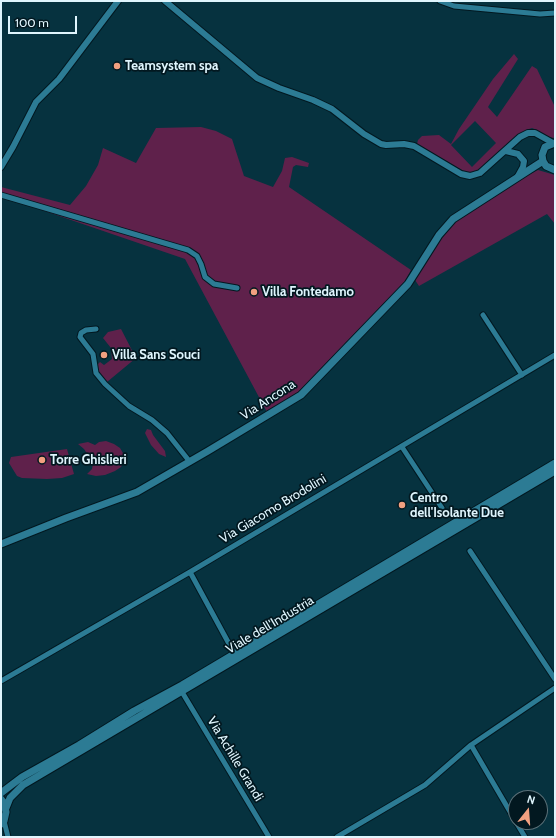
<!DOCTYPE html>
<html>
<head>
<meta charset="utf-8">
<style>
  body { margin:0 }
  #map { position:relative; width:556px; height:838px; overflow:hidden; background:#06323f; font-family:Cabin,sans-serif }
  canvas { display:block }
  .frame { position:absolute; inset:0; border:2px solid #dff5fd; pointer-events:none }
  .north { position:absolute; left:508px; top:790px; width:40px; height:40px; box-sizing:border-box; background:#021820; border:1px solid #5a7078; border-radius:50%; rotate:17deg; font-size:11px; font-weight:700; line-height:16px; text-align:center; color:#dff5fd }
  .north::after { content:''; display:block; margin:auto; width:14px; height:18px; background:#f2a080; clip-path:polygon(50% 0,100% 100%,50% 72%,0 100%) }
  .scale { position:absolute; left:8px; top:16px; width:69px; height:18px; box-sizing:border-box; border:2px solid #dff5fd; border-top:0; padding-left:5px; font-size:12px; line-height:14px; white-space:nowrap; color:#dff5fd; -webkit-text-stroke:3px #021820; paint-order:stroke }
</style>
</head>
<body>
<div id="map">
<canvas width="556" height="838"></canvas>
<div class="frame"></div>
<div class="north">N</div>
<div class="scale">100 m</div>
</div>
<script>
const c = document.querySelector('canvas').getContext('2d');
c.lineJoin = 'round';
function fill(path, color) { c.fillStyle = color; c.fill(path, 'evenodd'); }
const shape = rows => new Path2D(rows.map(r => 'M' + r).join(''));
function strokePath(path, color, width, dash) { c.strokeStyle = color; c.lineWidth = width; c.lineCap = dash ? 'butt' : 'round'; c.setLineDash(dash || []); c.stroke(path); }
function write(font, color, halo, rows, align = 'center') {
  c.font = font + ' Cabin,sans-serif'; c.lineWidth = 3.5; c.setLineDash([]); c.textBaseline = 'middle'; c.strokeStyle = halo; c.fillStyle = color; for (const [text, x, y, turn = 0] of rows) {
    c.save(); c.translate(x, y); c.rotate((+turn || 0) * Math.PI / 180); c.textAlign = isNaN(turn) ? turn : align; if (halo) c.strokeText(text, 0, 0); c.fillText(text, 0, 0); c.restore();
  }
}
const green = shape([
  [514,54,518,59,488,107,497,117,532,66,537,69,555,107,555,138,547,137,537,130,532,128,526,130,479,171,467,173,417,144,418,140,422,136,439,135,451,144,459,129,493,79],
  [475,121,496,143,472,167,451,145],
  [201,127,216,131,232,139,244,176,273,187,282,171,285,158,292,157,309,163,308,167,296,165,293,167,289,187,411,270,405,281,298,392,268,414,185,259,1,196,1,187,70,205,86,186,98,165,103,148,136,163,156,128],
  [538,170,555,175,555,224,547,214,419,286,415,280,444,233,456,221,528,175],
  [121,329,136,358,107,382,99,374,97,368,97,365,100,362,104,365,112,359,111,348,103,338,108,332],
  [147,429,151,430,153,435,165,451,166,457,159,454,151,445,145,433],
  [106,441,114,444,120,448,123,453,124,462,121,467,115,471,105,475,96,476,87,474,92,469,93,463,84,449,78,444,88,442,95,445,99,442],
  [67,449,74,474,62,478,47,479,22,478,17,476,9,463,11,457]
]);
const minor = shape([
  [440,1,454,6,540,14,555,13],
  [1,195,188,250,197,256,201,264,205,277,214,284,237,288],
  [483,315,522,375],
  [96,329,86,330,81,333,80,337,93,354,96,373,105,384,129,406,152,420,167,433,190,462],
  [402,447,442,508],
  [470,551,555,679],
  [190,572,234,653],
  [1,681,190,572,555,355],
  [182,692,269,837],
  [471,745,516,822],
  [4,821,8,837],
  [516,822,525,837],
  [337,837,425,785,471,745,555,688]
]);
const tertiary = shape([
  [165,1,257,78,279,88,313,100,332,109,364,134,381,144,386,145,404,144,414,146,461,174,470,176,480,173,520,137,528,133,535,133,553,143],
  [506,151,518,154,524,161,523,167,518,176],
  [1,167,13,147,36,102,59,79,118,1]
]);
const secondary = shape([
  [555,143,545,147,542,155,543,161,546,166,555,170],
  [1,544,66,518,137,492,208,451,301,395,408,284,439,235,453,219,543,161],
  [1,793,22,777,79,745,134,711,182,685,555,463],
  [1,799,4,803,6,812,4,821,1,824],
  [6,808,10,798,23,785,555,471]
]);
const markers = [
  [117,66,4,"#f2a080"],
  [254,292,4,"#f2a080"],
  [104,355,4,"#f2a080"],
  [42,460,4,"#f2a080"],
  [402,505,4,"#f2a080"]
];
const poiNames = [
  ["Teamsystem spa",125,66],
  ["Villa Fontedamo",262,292],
  ["Villa Sans Souci",112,355],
  ["Torre Ghislieri",50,460],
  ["Centro",410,498],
  ["dell'Isolante Due",410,513]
];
const streetNames = [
  ["Via Ancona",268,400,-33],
  ["Via Giacomo Brodolini",273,509,-31],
  ["Viale dell'Industria",270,625,-31],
  ["Via Achille Grandi",235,759,59]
];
fill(green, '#5f214b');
strokePath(minor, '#021820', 7);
strokePath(tertiary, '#021820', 8);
strokePath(secondary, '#021820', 9);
strokePath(minor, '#2c7b94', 5);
strokePath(tertiary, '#2c7b94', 6);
strokePath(secondary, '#2c7b94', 7);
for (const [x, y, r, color] of markers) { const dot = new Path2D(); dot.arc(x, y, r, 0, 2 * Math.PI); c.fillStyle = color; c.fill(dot); strokePath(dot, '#021820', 1.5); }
write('bold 13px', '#dff5fd', '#021820', poiNames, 'left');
write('13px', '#dff5fd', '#021820', streetNames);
</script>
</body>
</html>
